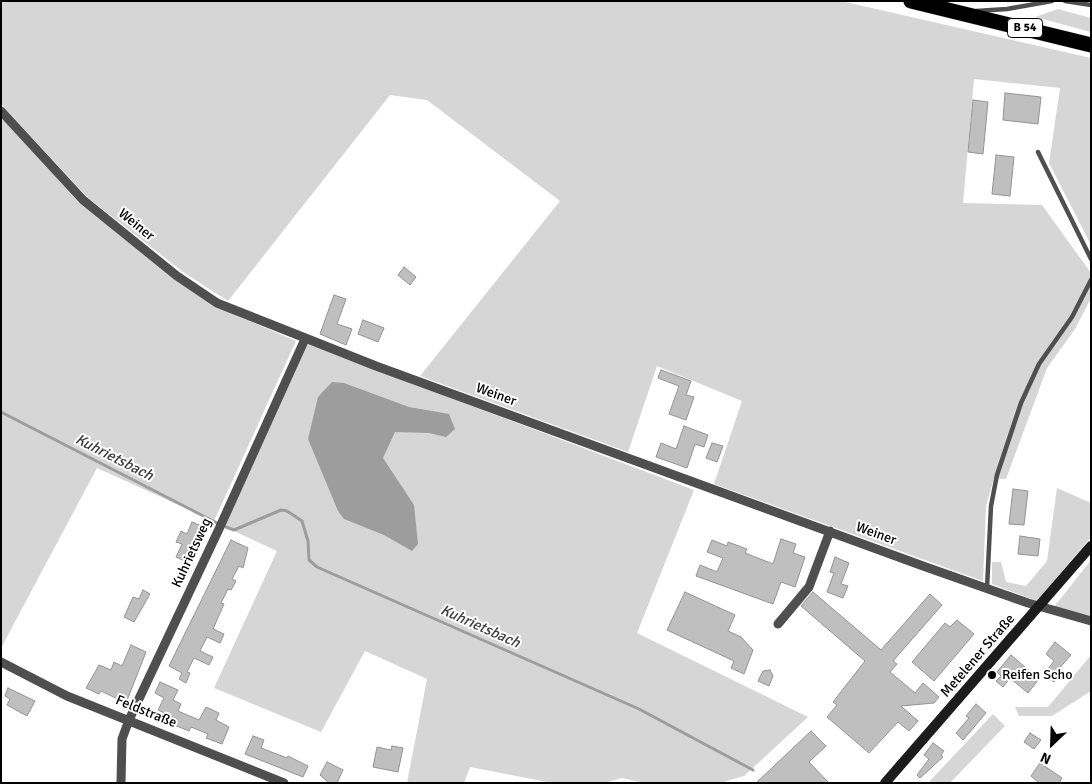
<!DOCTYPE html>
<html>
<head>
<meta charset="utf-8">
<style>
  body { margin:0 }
  #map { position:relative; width:1092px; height:784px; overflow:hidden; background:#fff; font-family:Signika,sans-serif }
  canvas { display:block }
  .frame { position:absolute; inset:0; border:2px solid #000; pointer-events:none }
  .north { position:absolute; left:1027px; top:719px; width:50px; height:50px; -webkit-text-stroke:4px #fff; paint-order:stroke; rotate:204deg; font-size:14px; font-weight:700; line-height:20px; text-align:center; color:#000 }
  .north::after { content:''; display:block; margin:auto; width:18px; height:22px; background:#000; clip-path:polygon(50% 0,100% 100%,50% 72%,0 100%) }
</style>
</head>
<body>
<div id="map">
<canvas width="1092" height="784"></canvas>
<div class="frame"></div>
<div class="north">N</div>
</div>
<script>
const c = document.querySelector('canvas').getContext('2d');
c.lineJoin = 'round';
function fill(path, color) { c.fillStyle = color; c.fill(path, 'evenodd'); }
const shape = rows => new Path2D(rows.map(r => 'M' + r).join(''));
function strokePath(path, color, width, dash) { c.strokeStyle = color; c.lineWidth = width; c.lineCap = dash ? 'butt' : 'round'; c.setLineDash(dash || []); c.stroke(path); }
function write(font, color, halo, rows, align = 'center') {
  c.font = font + ' Signika,sans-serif'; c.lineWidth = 4; c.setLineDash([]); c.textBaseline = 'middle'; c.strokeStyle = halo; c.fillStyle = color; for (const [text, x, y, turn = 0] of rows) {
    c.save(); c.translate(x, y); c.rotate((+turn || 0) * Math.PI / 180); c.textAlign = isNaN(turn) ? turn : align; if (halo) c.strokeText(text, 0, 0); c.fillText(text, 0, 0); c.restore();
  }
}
const green = shape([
  [1,1,841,1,1091,58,1091,245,1049,163,1060,88,974,79,963,203,1042,205,1091,273,1091,298,1075,329,1047,368,1006,479,994,478,986,506,983,581,714,484,742,401,657,366,628,452,420,376,560,201,427,100,390,95,228,301,183,272,88,198,1,104],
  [1058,9,1091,18,1091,32,1035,17],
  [1,115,78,202,178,282,214,306,296,341,214,521,97,468,1,648],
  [306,343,694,490,637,633,808,717,744,776,720,783,644,783,622,778,604,783,552,783,470,767,464,783,407,783,427,679,365,651,321,732,214,688,277,551,223,526],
  [1057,488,1091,503,1091,537,1037,601,992,584,992,562,1001,562,1006,582,1026,586,1047,561],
  [1091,560,1091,616,1054,607],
  [1091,655,1091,691,1052,716,1019,716,1015,707,1048,707],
  [993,714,1005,726,950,783,928,783]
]);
const water = shape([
  [332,382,344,383,409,407,449,414,455,429,446,437,429,433,395,432,383,458,414,505,418,544,412,551,384,535,344,519,338,511,308,439,318,397]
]);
const stream = shape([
  [1,412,217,523],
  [226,527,234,530,281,510,287,511,302,521,308,541,309,560,317,567,639,709,753,770]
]);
const building = shape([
  [1005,93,1041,97,1038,124,1003,120,1005,93],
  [973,100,988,102,983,154,968,152,973,100],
  [996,155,1014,157,1010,196,992,194,996,155],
  [404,267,416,277,410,285,398,275,404,267],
  [334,295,346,299,337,324,352,329,346,345,320,334,334,295],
  [363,320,384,328,378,342,358,334,363,320],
  [661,370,691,381,686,395,694,397,686,420,669,414,679,386,658,378,661,370],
  [684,426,708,435,704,447,695,444,687,468,656,457,661,443,676,449,684,426],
  [712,443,723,446,717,462,706,458,712,443],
  [1013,489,1028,491,1024,525,1009,524,1013,489],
  [192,522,206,528,189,563,176,557,182,544,176,542,181,531,187,534,192,522],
  [1020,536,1040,539,1038,556,1018,554,1020,536],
  [781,539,796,544,793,553,805,557,795,587,781,582,773,604,696,576,700,565,717,572,723,558,707,552,712,540,727,546,728,542,747,549,745,553,773,564,781,539],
  [231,540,248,548,243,568,239,566,232,579,236,581,231,590,228,589,221,603,224,604,213,629,224,634,220,643,207,637,200,651,213,657,209,665,194,658,187,672,190,673,186,683,179,679,182,673,169,666,231,540],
  [835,557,849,563,841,584,848,586,843,598,827,592,834,573,830,572,835,557],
  [143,590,150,594,134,622,124,617,133,597,139,599,143,590],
  [685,592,735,615,728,631,741,637,753,650,744,674,731,668,734,661,667,630,685,592],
  [813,592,881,650,930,594,942,605,893,661,897,664,890,672,915,693,923,683,939,697,934,703,901,706,918,721,909,731,898,722,869,753,827,717,837,705,833,702,865,661,801,606,813,592],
  [957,620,974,634,934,681,912,662,945,623,950,627,957,620],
  [1055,642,1071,655,1056,672,1059,675,1054,682,1044,674,1054,661,1046,654,1055,642],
  [131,645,146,652,126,703,101,691,99,694,86,688,99,665,111,670,114,662,122,666,131,645],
  [1011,655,1039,679,1028,693,1010,678,1003,687,996,681,1001,676,997,672,1011,655],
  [770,670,773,676,769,686,758,681,763,671,770,670],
  [160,682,178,690,173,700,181,704,178,711,199,720,206,707,219,713,216,720,229,727,222,744,206,738,208,734,191,727,189,731,174,725,177,719,158,710,164,698,155,693,160,682],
  [8,688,35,701,27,716,7,705,10,699,5,696,8,688],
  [976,704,986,713,963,740,956,733,969,718,966,716,976,704],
  [811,731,826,746,809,762,829,783,756,783,811,731],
  [1030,733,1041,740,1034,749,1024,742,1030,733],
  [253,736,264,740,261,748,287,758,288,756,308,766,303,777,245,754,253,736],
  [933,743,944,751,941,755,943,757,920,778,917,775,929,759,924,755,933,743],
  [392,746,403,748,398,772,373,767,377,747,391,750,392,746],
  [327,762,343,770,337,783,329,783,320,775,327,762],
  [1040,763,1062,778,1059,783,1039,783,1031,776,1040,763]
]);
const lane = shape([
  [1065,1,1091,5],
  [976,11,1007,9,1052,1],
  [1038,152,1091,259],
  [987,588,991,506,997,475,1021,403,1039,364,1072,317,1091,280]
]);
const street = shape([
  [1,111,83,200,177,276,217,303,376,366,923,566,1028,603,1091,621],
  [778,624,809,587,830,531],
  [1,662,67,696,284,783],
  [121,783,122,739,129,720,219,529,305,339]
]);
const secondary = shape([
  [885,783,1091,546]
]);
const highway = shape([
  [911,1,1091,45]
]);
const markers = [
  [992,675,5,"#000"]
];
const shields = [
  [1025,28,35]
];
const shieldNames = [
  ["B 54",1025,28]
];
const streetNames = [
  ["Weiner",136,225,39],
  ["Weiner",496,395,20],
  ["Weiner",876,534,20],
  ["Kuhrietsweg",192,553,-65],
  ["Metelener Straße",978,656,-49],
  ["Feldstraße",146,712,22]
];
const poiNames = [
  ["Reifen Scho",1002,675]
];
const waterNames = [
  ["Kuhrietsbach",114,458,27],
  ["Kuhrietsbach",480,627,24]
];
fill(green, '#d6d6d6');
fill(water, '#9d9d9d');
strokePath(stream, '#9d9d9d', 3);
fill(building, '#bfbfbf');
strokePath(building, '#939393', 1);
strokePath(highway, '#dbdbdb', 16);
strokePath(lane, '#4f4f4f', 4.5);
strokePath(street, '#4f4f4f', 9);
strokePath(secondary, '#1c1c1c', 10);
strokePath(highway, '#000', 15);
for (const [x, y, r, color] of markers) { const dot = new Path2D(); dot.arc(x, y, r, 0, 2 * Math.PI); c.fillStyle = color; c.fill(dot); strokePath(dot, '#fff', 2); }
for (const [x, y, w] of shields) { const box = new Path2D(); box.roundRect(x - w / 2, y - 9.5, w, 19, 4); c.fillStyle = '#fff'; c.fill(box); strokePath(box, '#000', 1); }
write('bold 12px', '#000', null, shieldNames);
write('14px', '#000', '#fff', streetNames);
write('14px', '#000', '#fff', poiNames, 'left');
write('italic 15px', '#3e3e3e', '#fff', waterNames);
</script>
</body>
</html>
